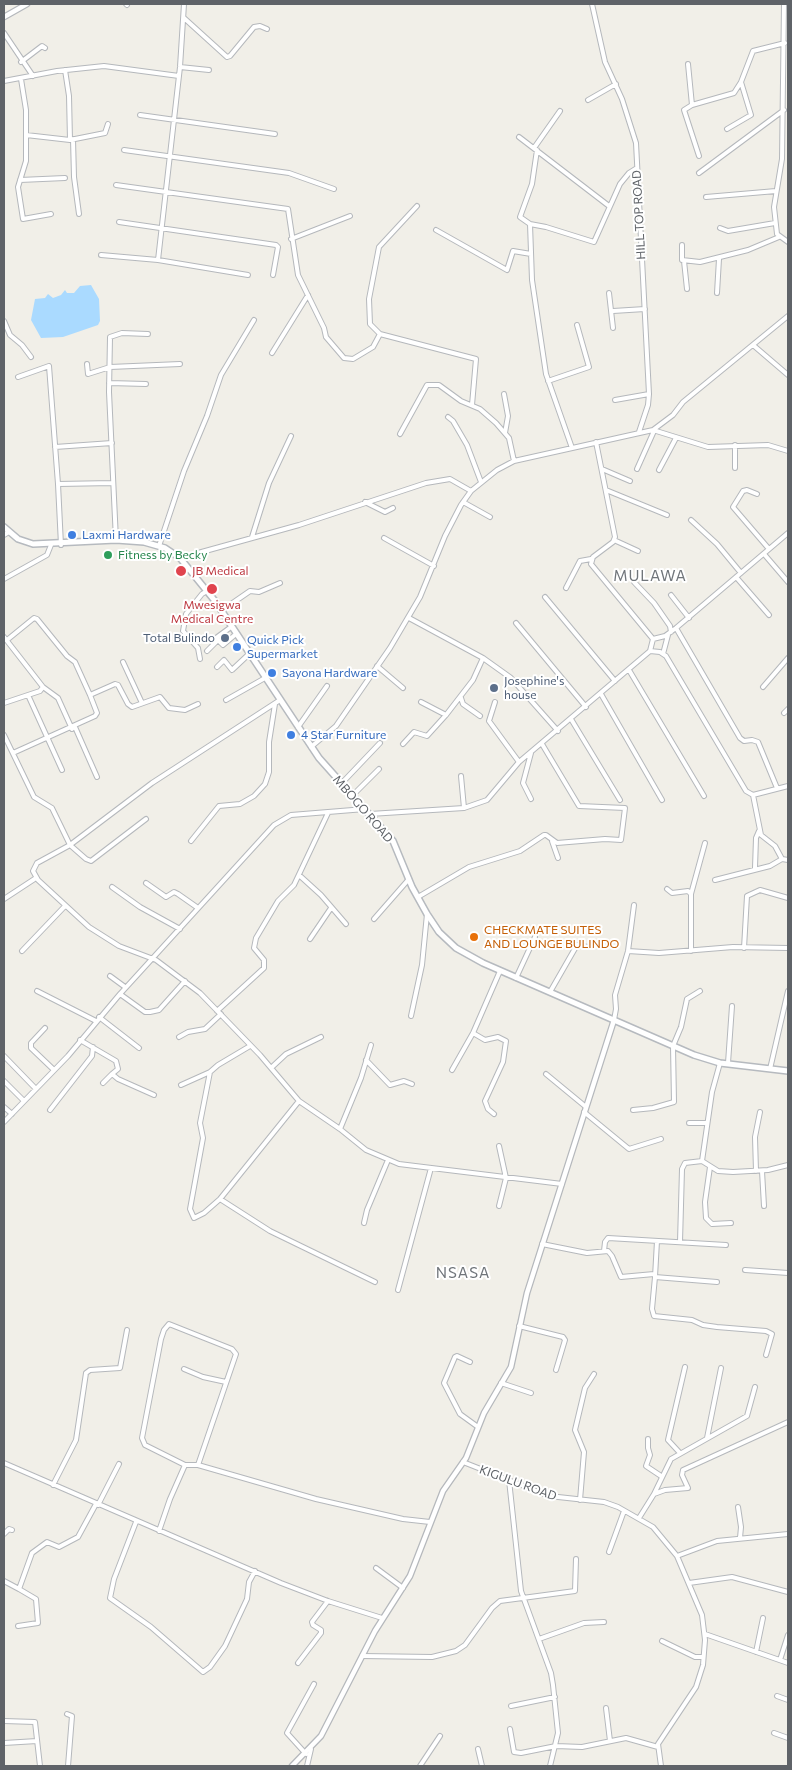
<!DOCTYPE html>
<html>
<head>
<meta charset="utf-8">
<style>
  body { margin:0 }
  #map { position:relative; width:792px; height:1770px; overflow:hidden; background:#f1efe8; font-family:Commissioner,sans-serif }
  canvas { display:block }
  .frame { position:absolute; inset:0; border:5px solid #5f6368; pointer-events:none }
</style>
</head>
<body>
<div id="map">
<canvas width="792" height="1770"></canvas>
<div class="frame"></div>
</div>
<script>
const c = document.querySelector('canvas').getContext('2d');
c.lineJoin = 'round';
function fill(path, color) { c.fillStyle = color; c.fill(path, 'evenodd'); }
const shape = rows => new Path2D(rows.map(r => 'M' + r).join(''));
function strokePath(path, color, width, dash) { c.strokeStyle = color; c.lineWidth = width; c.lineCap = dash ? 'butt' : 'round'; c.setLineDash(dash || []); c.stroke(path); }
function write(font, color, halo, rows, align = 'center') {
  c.font = font + ' Commissioner,sans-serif'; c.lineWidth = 4; c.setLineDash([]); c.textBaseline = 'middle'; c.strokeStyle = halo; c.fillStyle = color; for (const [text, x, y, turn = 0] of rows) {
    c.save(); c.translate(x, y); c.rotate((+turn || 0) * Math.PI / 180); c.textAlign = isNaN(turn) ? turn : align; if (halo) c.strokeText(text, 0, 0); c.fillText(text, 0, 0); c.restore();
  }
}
const water = shape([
  [91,285,99,299,100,321,98,325,63,337,41,338,31,320,35,299,45,298,48,294,53,298,61,295,65,290,67,293,74,293,80,286]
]);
const minor = shape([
  [126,4,127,5],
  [184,4,180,67,158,260,248,275],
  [592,4,605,62,622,99,636,143,649,394,648,405,639,432],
  [784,4,782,159,774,207,777,234,788,242],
  [184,18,227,57,230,56,254,27,260,26,267,29],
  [4,33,33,76],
  [21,62,42,46,45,48],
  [688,64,692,105],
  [180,67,209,70],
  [65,70,69,96,70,140],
  [21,79,26,110,26,161,18,187,23,219,51,214],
  [4,81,57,71,104,66,179,76],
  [588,100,616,84],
  [140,115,275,134],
  [727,129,751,115,741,82],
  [26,135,70,140,105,133,108,124],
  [519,137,609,206],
  [73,139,74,177,79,214],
  [534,148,560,111],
  [124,150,289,173,334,189],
  [537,150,532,184,520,217,530,224,532,280,546,374,572,448],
  [699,156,684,110,692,105,734,93,741,82,753,51,785,43],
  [699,173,784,110],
  [20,180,65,178],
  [116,185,288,209,298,275,324,328,326,337,344,358,353,359,373,347,380,334],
  [706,197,776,191],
  [417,206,379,247,369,299,370,324,380,334,476,359,472,405],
  [119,222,276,245,278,247,273,275],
  [530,224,546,227,594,242,620,184,629,173,637,168],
  [720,228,728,231,775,223],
  [436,230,507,270,513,251,531,254],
  [291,239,350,216],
  [682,245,682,260,700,262,748,250,779,237],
  [101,255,158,260],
  [684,261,687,289],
  [609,293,613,328],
  [717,293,719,259],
  [613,311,645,309],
  [4,321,10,335,22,345,31,357],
  [753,345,788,375],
  [272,353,308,295],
  [87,364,88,374,110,367,180,364],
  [18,377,49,366,58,484,61,545],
  [548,381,589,367,577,325],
  [109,383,146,384],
  [504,394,508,416,505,433],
  [615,400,649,394],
  [448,417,453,421,467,445,481,482],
  [653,430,673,415,683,402,788,316],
  [400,434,427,385,439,385,461,401,480,409,496,423,509,438,514,461],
  [596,442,615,537,613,542,593,557,591,564,653,639],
  [735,445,735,468],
  [55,447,112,443],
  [602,469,630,481],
  [637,469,654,431],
  [659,470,676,438],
  [58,484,113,483],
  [606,490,667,515],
  [757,494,747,490,743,491,733,507,769,549],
  [365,502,385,512,393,508],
  [463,502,490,517],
  [691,520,717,544,741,573],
  [4,535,9,532],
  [252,537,269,483,291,436],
  [384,538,434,566],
  [116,540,109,392,110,337,122,333,148,334],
  [614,540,638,551],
  [159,546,184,471,207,416,221,375,254,320],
  [764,554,788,582],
  [180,558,299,525,426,483,450,479,471,491],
  [736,577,769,615],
  [4,579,47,555,51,545],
  [634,582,654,603,670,626,671,632],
  [566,588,580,561,591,559],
  [671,595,689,618],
  [545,597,615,681],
  [221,611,250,591,259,592,280,583],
  [409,618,483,658,511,678,558,731],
  [516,623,586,707],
  [231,627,216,638,223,645,236,634],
  [676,628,740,738,744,741,752,740,758,742,777,788],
  [4,637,43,687,40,691,4,703],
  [7,640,34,618,37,619,67,656,75,662,90,695],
  [207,651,218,640],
  [650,651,660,652,666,656,746,791,753,795,788,786],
  [663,654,668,635],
  [200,659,198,648,183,631,186,614,202,594,207,591],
  [123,662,142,703],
  [377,666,403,688],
  [217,667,224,660,232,670,249,654],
  [629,670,704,796],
  [43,687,58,698,72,729],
  [763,687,788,658],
  [601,694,662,800],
  [28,695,62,770],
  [461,698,463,704,480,716],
  [226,700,265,678],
  [421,702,446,715],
  [495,702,489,721,519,762],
  [784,713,788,709],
  [571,719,620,800],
  [75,727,97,777],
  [298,727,327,686],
  [4,735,34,797,52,808,70,845,37,863,33,871,38,880,89,927,119,946,156,960,200,993,260,1055,299,1101,340,1129,366,1150,399,1164,562,1184],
  [403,744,414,732,427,736,446,715,473,680,483,658],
  [311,747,336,726,390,648,420,597,445,536,461,505,471,491,497,470,514,461,653,430,708,447,768,445,788,451],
  [13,753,95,716,97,713,90,695,115,684,118,685,128,704,132,707,160,697,169,708,185,710,198,704],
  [461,776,464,808],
  [341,784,380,743],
  [753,795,761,835,775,846,782,859,788,860],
  [352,796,379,769],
  [531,799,523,783,531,753],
  [370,814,464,808,487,800,519,762,650,651,653,639,665,636,676,628,788,533],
  [146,819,91,861,86,859,70,845,152,783,280,700],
  [191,841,219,806,240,804,254,796,265,784,269,772,269,742,275,704],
  [552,841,558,858],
  [755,868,756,838,759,831],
  [299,875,321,895,346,924],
  [715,880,770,866,782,859],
  [146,883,166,897,174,892,178,894,198,908],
  [112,887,140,907,180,929],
  [667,889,672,893,688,891,691,894,691,951],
  [691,894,705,843],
  [418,897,469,867,520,851,544,835,546,835,557,843,605,839,621,840,625,808,579,806,542,744],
  [4,899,36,878],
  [374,919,409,879],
  [310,939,331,908],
  [744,948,747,896,760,890,788,898],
  [22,951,65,906],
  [628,951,659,953,733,947,788,948],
  [110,976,125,987],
  [516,978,535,937],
  [37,991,96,1021],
  [550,992,577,945,588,947],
  [120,994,145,1012,150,1012,159,1010,185,981],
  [217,1011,264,968,264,960,254,948,256,938,278,901,294,885,328,813],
  [411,1016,422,965,427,914],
  [99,1017,139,1048],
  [614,1020,616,1009,615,995,628,951,634,905],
  [45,1028,31,1043,31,1048,54,1070],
  [473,1033,485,1040,498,1037,506,1041,503,1062,485,1101,488,1109,494,1114],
  [179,1037,188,1032,205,1029,221,1014],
  [80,1040,116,1061,118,1069,112,1074,118,1079,154,1095],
  [4,1056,35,1088],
  [366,1060,390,1085,404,1081,412,1084],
  [728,1063,732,1006],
  [271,1068,286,1054,321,1037],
  [770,1069,788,991],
  [452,1070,473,1033,500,971],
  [210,1072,200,1123,203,1138,190,1209,194,1218,204,1213,220,1199,299,1101],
  [546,1074,586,1107],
  [4,1081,24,1101],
  [103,1083,112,1074],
  [181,1085,210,1072,218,1065,250,1046],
  [4,1107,12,1114],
  [50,1110,92,1056,93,1047],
  [633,1110,653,1108,674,1102,673,1046,681,1027,687,999,700,991],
  [584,1112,629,1149,661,1139],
  [4,1122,68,1056,120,994,274,825,291,815,365,809],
  [689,1123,707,1123],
  [340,1129,361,1078,371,1045],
  [702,1161,712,1092,720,1063],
  [710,1167,705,1202,706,1218,712,1224,731,1223],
  [756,1171,755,1137,760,1112],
  [762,1171,764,1206],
  [220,1199,270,1231,375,1282],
  [499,1206,506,1178,499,1146],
  [364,1223,367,1210,388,1160],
  [657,1241,655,1277,717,1282],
  [680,1242,682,1169,685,1163,702,1161,718,1171,733,1172,768,1170,788,1165],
  [542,1244,587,1253,608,1251,612,1256,621,1277,654,1274],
  [604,1251,605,1242,608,1238,726,1245],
  [745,1270,788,1273],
  [655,1277,652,1309,654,1316,692,1320,703,1325,717,1327,766,1331,772,1334,766,1355],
  [398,1290,431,1168],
  [519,1326,563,1337,565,1340,556,1370],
  [470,1362,457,1356,455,1357,444,1383,460,1414,478,1427],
  [184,1369,203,1377,226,1382],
  [501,1383,531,1393],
  [707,1438,721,1368],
  [648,1439,648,1448,650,1455,646,1466,661,1476],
  [680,1453,668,1440,685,1367],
  [463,1462,549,1496,604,1502,618,1507,653,1527,677,1556,702,1615,705,1640,703,1665,696,1687,658,1744,661,1766],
  [4,1463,281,1583,328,1601,382,1618],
  [198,1465,236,1354,232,1349,169,1324,164,1330,161,1339,142,1438,145,1445,185,1465,198,1465,316,1499,403,1519,430,1522],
  [509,1480,521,1591,551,1673,553,1685,558,1733,550,1766],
  [53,1485,76,1440,86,1373,90,1370,120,1368,127,1330],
  [654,1494,671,1459,747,1416,755,1387],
  [580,1500,584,1452,575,1430,585,1388,594,1374],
  [98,1505,119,1464],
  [738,1507,741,1527,740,1538],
  [639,1518,654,1494,665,1490,688,1488,682,1475,683,1470,788,1422],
  [136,1522,114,1579,110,1598,151,1627,203,1672,210,1667,225,1646,247,1599,249,1582,255,1571],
  [159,1531,170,1499,185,1465],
  [4,1534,9,1529,12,1530],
  [609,1552,624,1511],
  [677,1556,717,1541,788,1534],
  [376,1568,403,1588],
  [4,1581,19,1589,32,1553,47,1542,59,1547,78,1537,96,1504],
  [689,1583,732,1577,788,1592],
  [18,1626,38,1623,36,1599,19,1589],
  [705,1634,788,1663],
  [539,1639,584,1623,604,1622],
  [662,1641,695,1657,703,1657],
  [756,1652,763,1618],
  [362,1656,432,1657,456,1651,465,1645,492,1608,500,1601,575,1591,576,1559],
  [780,1660,788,1635],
  [298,1663,321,1633,321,1630,313,1625,312,1622,328,1601],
  [777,1696,788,1700],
  [511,1706,555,1697],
  [606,1708,610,1741],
  [67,1714,72,1716,68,1766],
  [4,1721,35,1722,40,1766],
  [510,1729,514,1752,521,1753,556,1746,582,1747,626,1738,658,1747],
  [774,1733,788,1738],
  [4,1743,37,1741],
  [478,1749,482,1766],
  [306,1754,287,1733,314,1684],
  [307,1766,311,1749],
  [420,1766,440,1736]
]);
const tertiary = shape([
  [4,17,27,4],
  [292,1766,321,1736,375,1631,410,1576,443,1491,466,1458,484,1413,511,1367,527,1293,614,1020]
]);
const secondary = shape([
  [4,527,18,539,33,544,116,540,144,542,165,548,180,558,215,601,319,758,393,841,412,887,427,914,439,932,456,948,483,963,694,1055,720,1063,788,1071]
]);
const markers = [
  [72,535,5,"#3f7fe0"],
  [108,555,5,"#2e9e5b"],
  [181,571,6,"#e0444e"],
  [212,589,6,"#e0444e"],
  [225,638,5,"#5c6f8a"],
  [237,647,5,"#3f7fe0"],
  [272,673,5,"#3f7fe0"],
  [494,688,5,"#5c6f8a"],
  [291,735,5,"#3f7fe0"],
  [474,937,5,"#e8710a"]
];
const streetNames = [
  ["HILL TOP ROAD",639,215,-93],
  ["MBOGO ROAD",363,809,49],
  ["KIGULU ROAD",518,1483,20]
];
const shopNames = [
  ["Laxmi Hardware",82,535],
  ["Quick Pick",247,640],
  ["Supermarket",247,654],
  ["Sayona Hardware",282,673],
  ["4 Star Furniture",301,735]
];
const leisureNames = [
  ["Fitness by Becky",118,555]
];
const healthNames = [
  ["JB Medical",192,571],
  ["Mwesigwa",212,605,"center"],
  ["Medical Centre",212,619,"center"]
];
const serviceNames = [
  ["Total Bulindo",215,638],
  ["Josephine's",504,681,"left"],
  ["house",504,695,"left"]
];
const foodNames = [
  ["CHECKMATE SUITES",484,930],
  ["AND LOUNGE BULINDO",484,944]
];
const quarterNames = [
  ["MULAWA",650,576],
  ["NSASA",463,1273]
];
fill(water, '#aadaff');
strokePath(minor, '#b5b8bc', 6);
strokePath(tertiary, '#b5b8bc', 7);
strokePath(secondary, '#b6babf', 8);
strokePath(minor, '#fff', 4);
strokePath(tertiary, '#fff', 4.5);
strokePath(secondary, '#fff', 5);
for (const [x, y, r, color] of markers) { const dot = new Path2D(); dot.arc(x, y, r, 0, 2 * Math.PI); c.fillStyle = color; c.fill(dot); strokePath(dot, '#fff', 2); }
write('12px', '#5f6368', '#fff', streetNames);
write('12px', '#366cbe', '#fff', shopNames, 'left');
write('12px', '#27864d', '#fff', leisureNames, 'left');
write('12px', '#be3a42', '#fff', healthNames, 'left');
write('12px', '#4e5e75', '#fff', serviceNames, 'right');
write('12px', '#c56008', '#fff', foodNames, 'left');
c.letterSpacing = '1px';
write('15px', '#70757a', '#fff', quarterNames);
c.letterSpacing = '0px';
</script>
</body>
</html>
